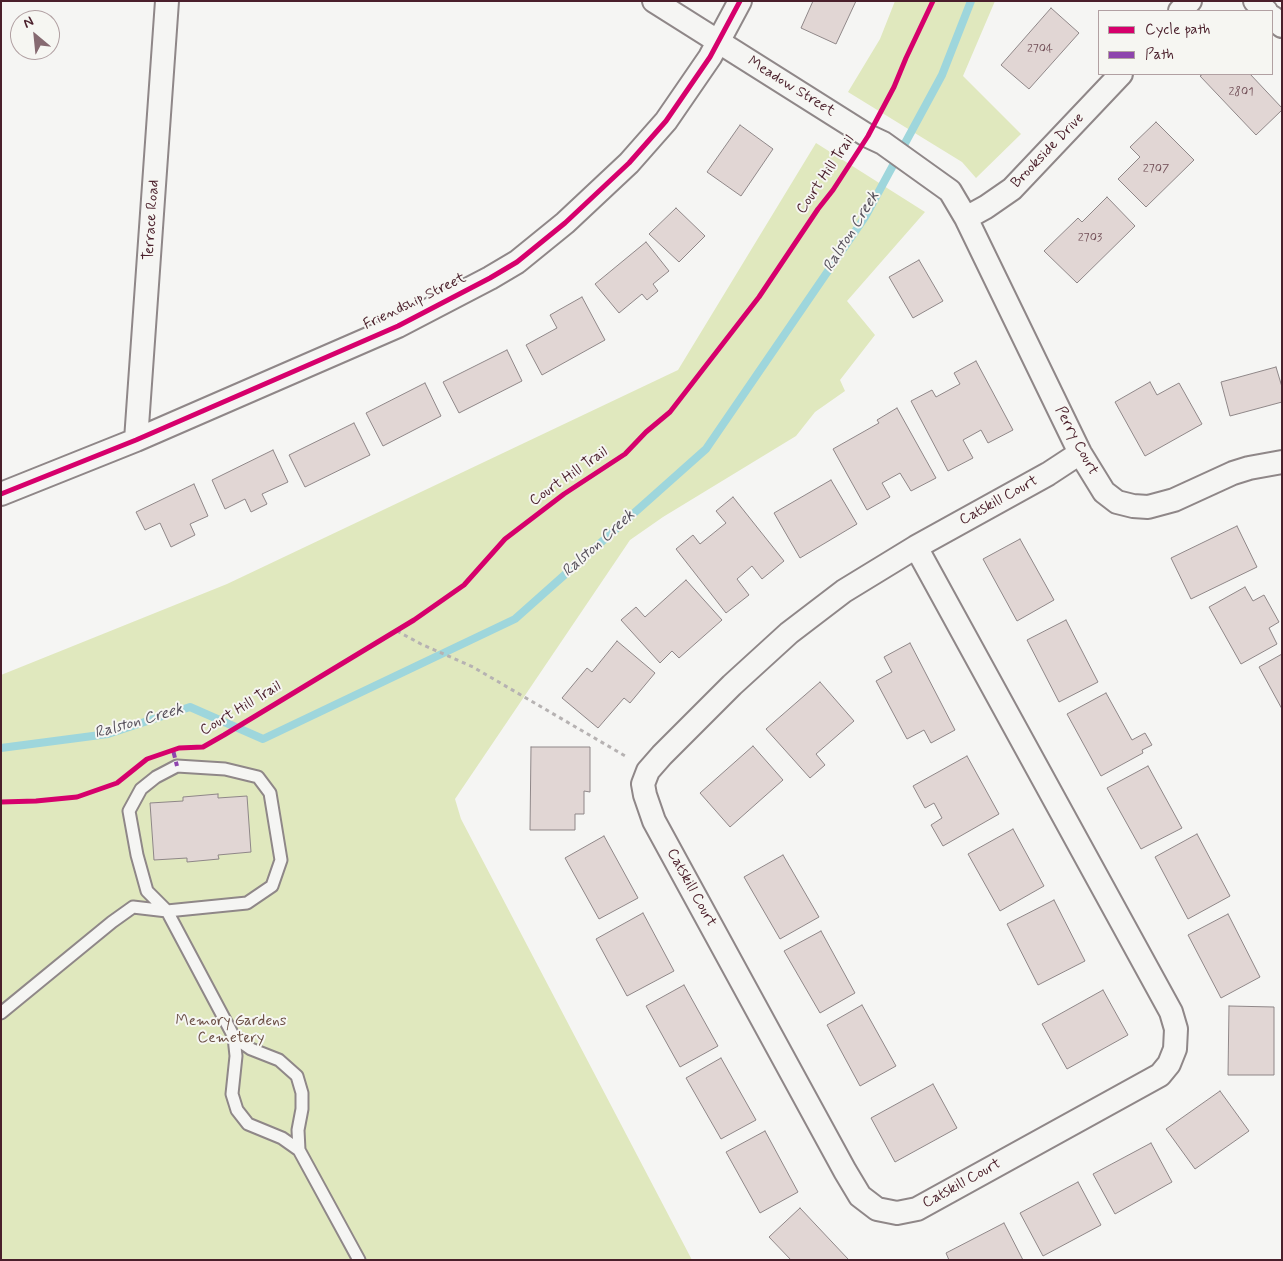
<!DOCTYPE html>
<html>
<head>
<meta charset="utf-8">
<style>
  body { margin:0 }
  #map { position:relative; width:1283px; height:1261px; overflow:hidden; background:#f5f5f3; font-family:Mynerve,sans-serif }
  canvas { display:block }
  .frame { position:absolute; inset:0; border:2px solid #4a1f2b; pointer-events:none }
  .legend { position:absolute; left:1098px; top:10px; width:175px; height:65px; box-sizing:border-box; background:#f6f6f2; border:1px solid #b1a0a2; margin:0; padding:6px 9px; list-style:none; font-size:15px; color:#4a1f2b }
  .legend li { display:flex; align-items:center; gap:10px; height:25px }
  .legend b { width:25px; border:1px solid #b1a0a2 }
  .north { position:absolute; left:10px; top:10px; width:50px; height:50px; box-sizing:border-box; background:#f6f6f2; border:1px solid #b1a0a2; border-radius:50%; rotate:332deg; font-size:14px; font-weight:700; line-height:20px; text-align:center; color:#4a1f2b }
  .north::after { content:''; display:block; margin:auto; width:18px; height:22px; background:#866a71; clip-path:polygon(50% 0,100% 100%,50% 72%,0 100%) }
</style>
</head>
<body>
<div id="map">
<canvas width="1283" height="1261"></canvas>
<div class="frame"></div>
<ul class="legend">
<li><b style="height:6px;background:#d6006c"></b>Cycle path</li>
<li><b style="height:6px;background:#8e44ad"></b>Path</li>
</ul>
<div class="north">N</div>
</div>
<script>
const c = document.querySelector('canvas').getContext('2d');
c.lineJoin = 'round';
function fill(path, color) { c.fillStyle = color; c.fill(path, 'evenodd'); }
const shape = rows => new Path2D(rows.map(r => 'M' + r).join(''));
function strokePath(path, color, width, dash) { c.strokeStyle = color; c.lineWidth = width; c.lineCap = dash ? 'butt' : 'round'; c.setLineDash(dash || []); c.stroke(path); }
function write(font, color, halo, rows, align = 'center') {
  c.font = font + ' Mynerve,sans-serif'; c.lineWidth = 4; c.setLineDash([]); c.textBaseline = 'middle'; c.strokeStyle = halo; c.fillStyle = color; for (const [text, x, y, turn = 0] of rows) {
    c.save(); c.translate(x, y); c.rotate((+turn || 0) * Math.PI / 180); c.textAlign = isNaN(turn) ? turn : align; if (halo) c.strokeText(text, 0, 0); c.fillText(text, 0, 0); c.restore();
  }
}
const green = shape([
  [895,1,995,1,963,76,1021,134,976,178,962,162,848,92,880,39],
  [816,143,925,212,847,301,875,335,840,380,845,391,815,412,796,436,663,517,630,540,455,799,461,819,692,1260,1,1260,1,675,227,584,678,370]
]);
const stream = shape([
  [1,748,108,734,190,707,263,739,515,619,706,449,865,217,942,75,971,1]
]);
const building = shape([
  [813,1,856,1,836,44,801,28,813,1],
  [1051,8,1079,33,1029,89,1001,65,1051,8],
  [1203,74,1250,74,1282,108,1282,110,1256,135,1200,76,1203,74],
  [1156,122,1194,160,1146,207,1118,179,1140,157,1130,147,1156,122],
  [740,125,773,149,741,196,707,172,740,125],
  [1107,197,1135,226,1077,283,1044,251,1078,218,1082,222,1107,197],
  [676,208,705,236,679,262,649,234,676,208],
  [646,242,669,271,653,284,658,291,647,300,642,294,619,313,595,284,646,242],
  [919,260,943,301,913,318,889,277,919,260],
  [582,297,605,340,542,375,526,345,557,328,550,315,582,297],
  [507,350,522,381,459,413,443,382,507,350],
  [976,361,1013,430,988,443,981,430,963,440,973,458,948,471,911,401,932,390,936,397,960,384,954,373,976,361],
  [1276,367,1282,387,1282,402,1230,416,1221,382,1276,367],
  [1150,382,1157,395,1179,383,1202,424,1145,456,1115,402,1150,382],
  [425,383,441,416,383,446,366,413,425,383],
  [897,408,936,478,911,491,900,473,882,483,890,497,867,510,833,449,879,423,877,420,897,408],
  [354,423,370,455,305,487,289,455,354,423],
  [273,450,288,482,262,494,267,504,251,512,245,499,225,509,212,480,273,450],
  [831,480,857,524,800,558,774,513,831,480],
  [194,484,208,516,190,524,195,535,171,547,160,523,145,530,136,512,194,484],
  [733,497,784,561,762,579,752,566,737,579,749,595,726,613,676,549,693,535,700,544,726,523,716,511,733,497],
  [1237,526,1257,567,1191,599,1171,558,1237,526],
  [1020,539,1054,600,1017,621,983,559,1020,539],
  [686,580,722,620,679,658,672,651,660,663,621,620,636,607,645,617,686,580],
  [1245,587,1253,601,1264,595,1279,622,1269,628,1277,644,1241,664,1209,607,1245,587],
  [1066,620,1098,682,1059,702,1027,640,1066,620],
  [617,641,655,673,630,703,624,698,598,728,562,698,587,668,592,672,617,641],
  [910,643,955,730,931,743,924,730,907,739,876,681,892,672,884,657,910,643],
  [1282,654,1282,709,1259,667,1282,654],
  [820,682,854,721,816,754,825,765,810,778,766,729,820,682],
  [1106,693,1132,740,1145,733,1152,745,1142,750,1143,753,1101,776,1067,714,1106,693],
  [753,746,783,780,730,827,700,793,753,746],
  [531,747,590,747,590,792,584,791,584,814,575,814,575,830,530,830,531,747],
  [967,756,999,814,943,846,931,825,942,818,934,803,925,808,913,786,967,756],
  [1148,766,1182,828,1141,849,1107,788,1148,766],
  [218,794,218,798,247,796,251,852,218,855,219,859,187,862,187,858,154,860,150,803,183,801,183,797,218,794],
  [1013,829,1044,886,1000,911,968,854,1013,829],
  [1197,834,1230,896,1188,919,1155,857,1197,834],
  [604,836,638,898,599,919,565,858,604,836],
  [783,855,819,917,780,939,744,877,783,855],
  [1054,900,1085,961,1038,985,1007,924,1054,900],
  [643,913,674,971,627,996,596,939,643,913],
  [1228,914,1260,977,1221,998,1188,935,1228,914],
  [821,931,855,993,820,1013,784,951,821,931],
  [684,985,718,1046,680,1067,646,1006,684,985],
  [1103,990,1128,1035,1067,1069,1042,1024,1103,990],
  [862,1005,896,1066,860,1086,827,1025,862,1005],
  [1229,1006,1274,1007,1274,1075,1228,1075,1229,1006],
  [721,1058,756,1120,721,1139,686,1078,721,1058],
  [933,1084,957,1128,895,1162,871,1118,933,1084],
  [1220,1091,1249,1131,1195,1169,1166,1129,1220,1091],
  [765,1131,798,1192,760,1213,726,1152,765,1131],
  [1151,1143,1172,1182,1115,1214,1093,1174,1151,1143],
  [1078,1182,1101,1225,1043,1256,1020,1213,1078,1182],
  [800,1208,848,1259,847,1260,791,1260,769,1237,800,1208],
  [1004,1223,1023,1260,949,1260,946,1253,1004,1223]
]);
const path = shape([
  [397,631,421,644,473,667,627,757]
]);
const lane = shape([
  [1,1013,112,922,133,907,167,911,247,903,272,886,281,860,270,793,258,777,225,769,177,766,156,777,141,789,129,811,137,855,147,891,167,911,234,1037,236,1056,232,1094,237,1110,248,1124,282,1138,299,1150,359,1260],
  [234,1037,251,1049,279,1060,297,1076,302,1093,302,1109,298,1130,299,1150]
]);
const street = shape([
  [654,1,868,136,883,143,950,191,966,218,1080,453,1104,492,1117,502,1133,506,1148,507,1174,500,1233,473,1249,468,1282,462],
  [1255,1,1266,11],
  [1180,11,1190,1],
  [1272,17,1282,26],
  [966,218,986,207,1012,189,1121,74],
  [136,440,167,1],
  [1,494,136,440,398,326,490,278,517,262,565,223,629,163,666,121,710,57,740,1],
  [916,547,1171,1012,1176,1029,1175,1049,1169,1064,1160,1075,917,1209,897,1213,877,1209,860,1196,845,1171,654,821,645,795,643,784,648,771,662,755,732,685,789,633,844,591,916,547,1048,474,1080,453]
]);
const quiet = shape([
  [173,750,177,766]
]);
const cycleway = shape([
  [1,494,136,440,398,326,490,278,517,262,565,223,629,163,666,121,710,57,740,1],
  [1,802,36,801,77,797,117,783,147,759,179,748,203,747,224,735,414,620,464,585,505,539,564,494,625,454,646,432,670,412,759,297,818,209,833,190,868,136,894,87,906,58,933,1]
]);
const numberNames = [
  ["2704",1040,49],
  ["2801",1241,92],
  ["2707",1156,169],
  ["2703",1090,238]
];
const streetNames = [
  ["Meadow Street",791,87,32],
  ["Brookside Drive",1048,151,-46],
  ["Court Hill Trail",826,175,-56],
  ["Terrace Road",152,220,-86],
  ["Friendship Street",415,302,-26],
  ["Perry Court",1076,441,62],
  ["Court Hill Trail",569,477,-35],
  ["Catskill Court",999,501,-29],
  ["Court Hill Trail",241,709,-31],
  ["Catskill Court",691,888,61],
  ["Catskill Court",962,1184,-29]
];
const parkNames = [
  ["Memory Gardens",231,1022],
  ["Cemetery",231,1039]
];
const waterNames = [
  ["Ralston Creek",852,232,-58],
  ["Ralston Creek",599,544,-42],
  ["Ralston Creek",139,722,-16]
];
fill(green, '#e0e8be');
strokePath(stream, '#9ed6dc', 8);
fill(building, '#e1d6d4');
strokePath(building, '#8f8788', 1);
strokePath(lane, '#8f8788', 15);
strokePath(street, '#8f8788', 26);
strokePath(path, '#b6b2b2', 3, [4, 4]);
strokePath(lane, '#f5f5f3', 11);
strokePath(street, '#f5f5f3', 22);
strokePath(quiet, '#8e44ad', 4, [8, 4]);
strokePath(cycleway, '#d6006c', 5);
write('12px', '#704d55', null, numberNames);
write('15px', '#4a1f2b', '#f6f6f2', streetNames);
write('15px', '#6b4f45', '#f6f6f2', parkNames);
write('italic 16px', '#58525d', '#f6f6f2', waterNames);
</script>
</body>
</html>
